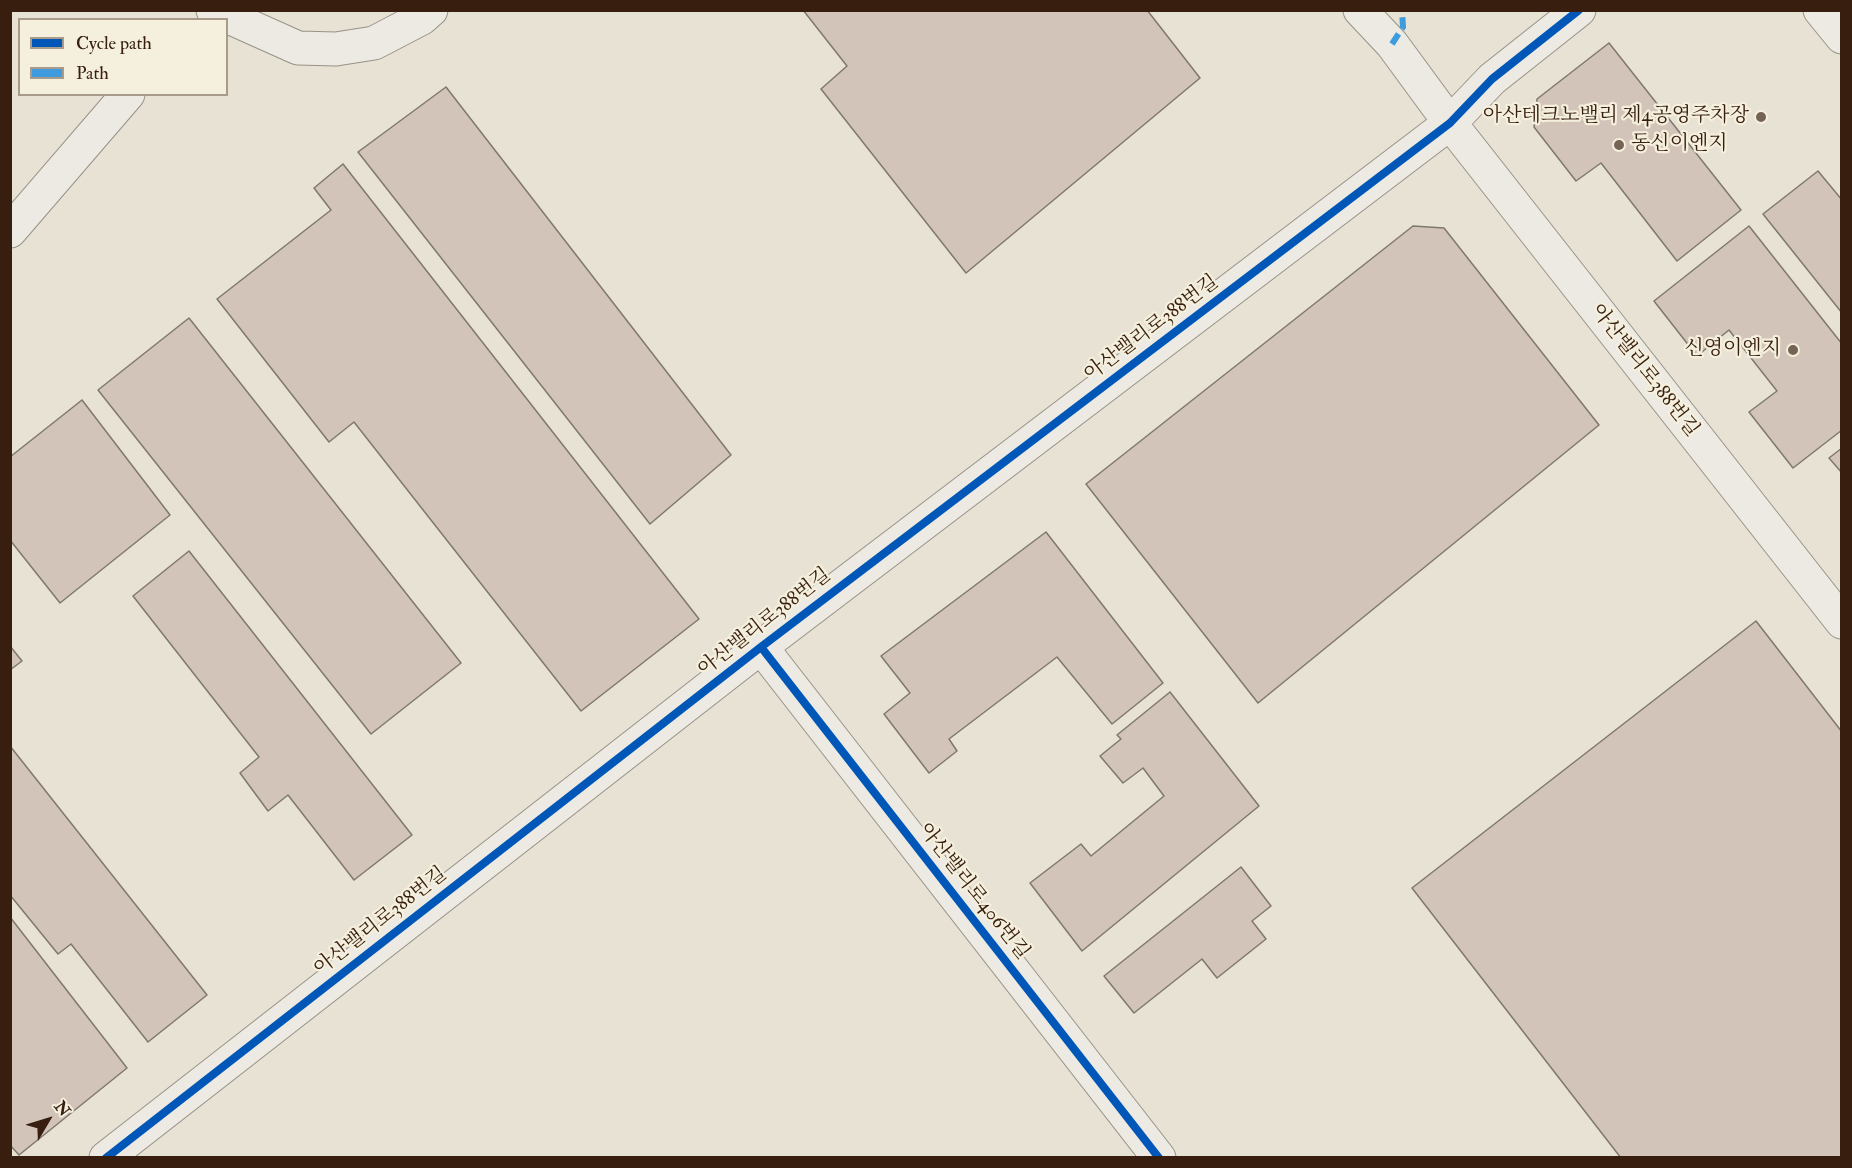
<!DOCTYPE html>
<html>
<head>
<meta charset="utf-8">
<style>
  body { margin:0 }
  #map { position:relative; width:1852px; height:1168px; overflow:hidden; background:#e7e2d3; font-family:"IM FELL Double Pica",serif }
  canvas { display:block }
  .frame { position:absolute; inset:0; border:12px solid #371e0e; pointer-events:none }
  .legend { position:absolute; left:18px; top:18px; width:210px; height:78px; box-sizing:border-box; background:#f5efdd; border:2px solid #a99b8a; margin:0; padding:8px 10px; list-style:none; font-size:18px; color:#371e0e }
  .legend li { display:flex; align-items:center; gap:12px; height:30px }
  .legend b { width:30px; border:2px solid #a99b8a }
  .north { position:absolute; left:18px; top:1090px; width:60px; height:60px; -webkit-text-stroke:4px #f5efdd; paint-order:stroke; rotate:52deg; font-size:16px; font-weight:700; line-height:24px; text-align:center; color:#371e0e }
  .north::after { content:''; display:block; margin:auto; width:21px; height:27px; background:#371e0e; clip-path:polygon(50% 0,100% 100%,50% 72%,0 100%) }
</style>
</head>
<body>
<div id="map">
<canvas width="1852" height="1168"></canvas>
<div class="frame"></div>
<ul class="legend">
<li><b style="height:8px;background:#0057b8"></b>Cycle path</li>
<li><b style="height:8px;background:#3e9bde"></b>Path</li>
</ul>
<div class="north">N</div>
</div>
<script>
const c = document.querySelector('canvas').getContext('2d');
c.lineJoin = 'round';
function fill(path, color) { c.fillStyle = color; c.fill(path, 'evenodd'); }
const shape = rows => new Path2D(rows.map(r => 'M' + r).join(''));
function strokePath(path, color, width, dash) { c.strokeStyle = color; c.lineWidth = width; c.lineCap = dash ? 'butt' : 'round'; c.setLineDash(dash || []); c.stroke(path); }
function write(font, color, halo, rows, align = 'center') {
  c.font = font + ' "IM FELL Double Pica","Noto Serif KR",serif'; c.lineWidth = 4.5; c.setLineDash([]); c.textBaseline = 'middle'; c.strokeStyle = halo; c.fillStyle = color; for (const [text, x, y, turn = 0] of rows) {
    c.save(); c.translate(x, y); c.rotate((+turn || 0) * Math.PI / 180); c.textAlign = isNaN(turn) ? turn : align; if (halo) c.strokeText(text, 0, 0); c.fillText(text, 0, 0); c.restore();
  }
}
const building = shape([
  [803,10,1147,10,1200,78,966,273,821,89,847,66,803,10],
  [1609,43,1741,210,1677,261,1601,163,1576,181,1534,127,1537,99,1609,43],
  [446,87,731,455,650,524,358,152,446,87],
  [343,164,699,619,581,711,354,422,329,442,217,299,331,210,314,188,343,164],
  [1818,171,1842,200,1842,313,1763,214,1818,171],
  [1413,226,1444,228,1599,425,1258,703,1086,484,1413,226],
  [1749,226,1842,344,1842,430,1793,468,1749,412,1777,391,1729,330,1697,356,1654,301,1749,226],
  [189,318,461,663,371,734,98,390,189,318],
  [82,400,170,515,60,603,10,540,10,457,82,400],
  [1842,448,1842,473,1829,458,1842,448],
  [1046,532,1163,683,1112,724,1057,657,949,739,957,751,929,773,884,714,910,693,881,656,1046,532],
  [189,551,412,835,354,880,288,795,268,811,240,773,259,757,133,596,189,551],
  [1756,621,1842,732,1842,1158,1621,1158,1412,888,1756,621],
  [10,646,22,661,10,670,10,646],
  [1170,692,1259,806,1082,951,1030,883,1081,844,1091,856,1164,796,1143,768,1123,783,1100,756,1121,739,1117,735,1170,692],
  [10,746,207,995,148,1042,71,944,58,954,10,895,10,746],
  [1241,867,1271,906,1252,921,1266,939,1217,978,1202,959,1134,1013,1104,976,1241,867],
  [10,917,127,1068,19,1155,10,1145,10,917]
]);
const minor = shape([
  [213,10,298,48,336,49,374,43,422,18,431,10],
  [1360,10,1392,44,1450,123,1842,622],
  [1820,10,1842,37],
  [10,231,128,94],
  [761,647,1159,1158],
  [106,1158,761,647,1450,123,1492,79,1579,10]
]);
const quiet = shape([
  [1392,44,1403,27,1402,10]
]);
const cycleway = shape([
  [761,647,1159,1158],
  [106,1158,761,647,1450,123,1492,79,1579,10]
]);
const markers = [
  [1761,117,6,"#756353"],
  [1619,145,6,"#756353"],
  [1793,350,6,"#756353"]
];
const poiNames = [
  ["아산테크노밸리 제4공영주차장",1749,117],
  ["동신이엔지",1631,145,"left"],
  ["신영이엔지",1781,350]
];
const streetNames = [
  ["아산밸리로388번길",1152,329,-37],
  ["아산밸리로388번길",1644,371,52],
  ["아산밸리로388번길",765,623,-38],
  ["아산밸리로406번길",973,892,52],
  ["아산밸리로388번길",381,922,-38]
];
fill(building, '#d3c4b9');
strokePath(building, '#7f786e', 1.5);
strokePath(minor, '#989288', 35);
strokePath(minor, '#eceae2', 33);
strokePath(quiet, '#3e9bde', 6, [12, 6]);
strokePath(cycleway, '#0057b8', 8);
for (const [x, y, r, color] of markers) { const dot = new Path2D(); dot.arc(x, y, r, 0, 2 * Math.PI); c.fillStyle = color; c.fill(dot); strokePath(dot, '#f5efdd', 2); }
write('20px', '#371e0e', '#f5efdd', poiNames, 'right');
write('20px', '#371e0e', '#f5efdd', streetNames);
</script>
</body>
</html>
